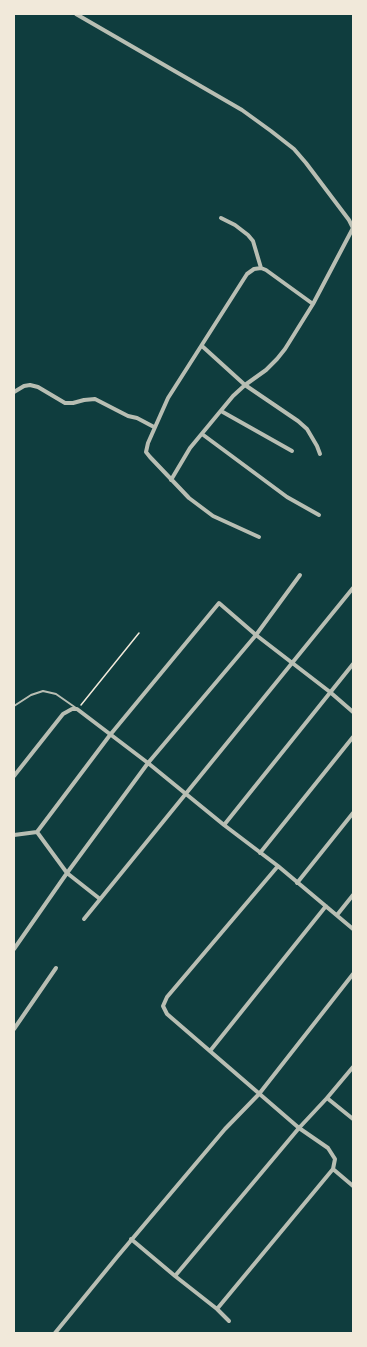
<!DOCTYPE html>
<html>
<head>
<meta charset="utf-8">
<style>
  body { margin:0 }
  #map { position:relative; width:367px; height:1347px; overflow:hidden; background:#0f3d3e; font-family:Signika,sans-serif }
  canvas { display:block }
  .frame { position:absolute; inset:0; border:15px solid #f1e9da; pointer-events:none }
</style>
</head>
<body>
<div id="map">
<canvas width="367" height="1347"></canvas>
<div class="frame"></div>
</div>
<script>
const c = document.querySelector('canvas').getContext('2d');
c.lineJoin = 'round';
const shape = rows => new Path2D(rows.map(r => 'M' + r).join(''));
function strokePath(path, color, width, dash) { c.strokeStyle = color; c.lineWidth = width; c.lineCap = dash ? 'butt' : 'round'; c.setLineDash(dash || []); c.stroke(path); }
const path = shape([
  [81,705,139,633]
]);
const service = shape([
  [14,706,31,695,43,691,56,694,76,708]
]);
const minor = shape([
  [76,14,242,110,271,131,294,149,306,163,349,220,353,228,313,304,285,349,277,359,266,370,245,385,233,396,190,448,171,480],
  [221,218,235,225,248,235,253,241,261,268],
  [202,346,245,385,298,421,307,429,317,446,320,454],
  [14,392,24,386,30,385,38,387,65,403,73,403,84,400,95,399,128,416,137,418,154,427],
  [221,411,292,451],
  [202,434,287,497,319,515],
  [259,537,213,516,189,498,150,457,146,452,148,443,168,398,247,274,254,269,261,268,266,270,313,304],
  [14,776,63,714,72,709,77,709,148,763,224,825,278,866,353,929],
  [224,825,353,664],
  [37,832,67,873,100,899],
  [14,835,37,832,110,735,219,603,256,635,330,692,353,712],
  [260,853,353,737],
  [297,883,353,813],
  [337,915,353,895],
  [84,919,353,588],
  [14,949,67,873,148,763,256,635,300,575],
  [14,1029,56,968],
  [210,1051,326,906],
  [327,1098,353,1119],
  [333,1169,353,1186],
  [131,1239,175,1276,217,1309,229,1321],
  [175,1276,299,1128,327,1098,353,1067],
  [217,1309,333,1169,335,1159,328,1148,299,1128,167,1014,163,1006,167,997,278,866],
  [55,1333,117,1257,225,1129,259,1094,353,974]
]);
strokePath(path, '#f1e9da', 1.5);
strokePath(service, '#b8beb3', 2);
strokePath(minor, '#b8beb3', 4);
</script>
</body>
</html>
